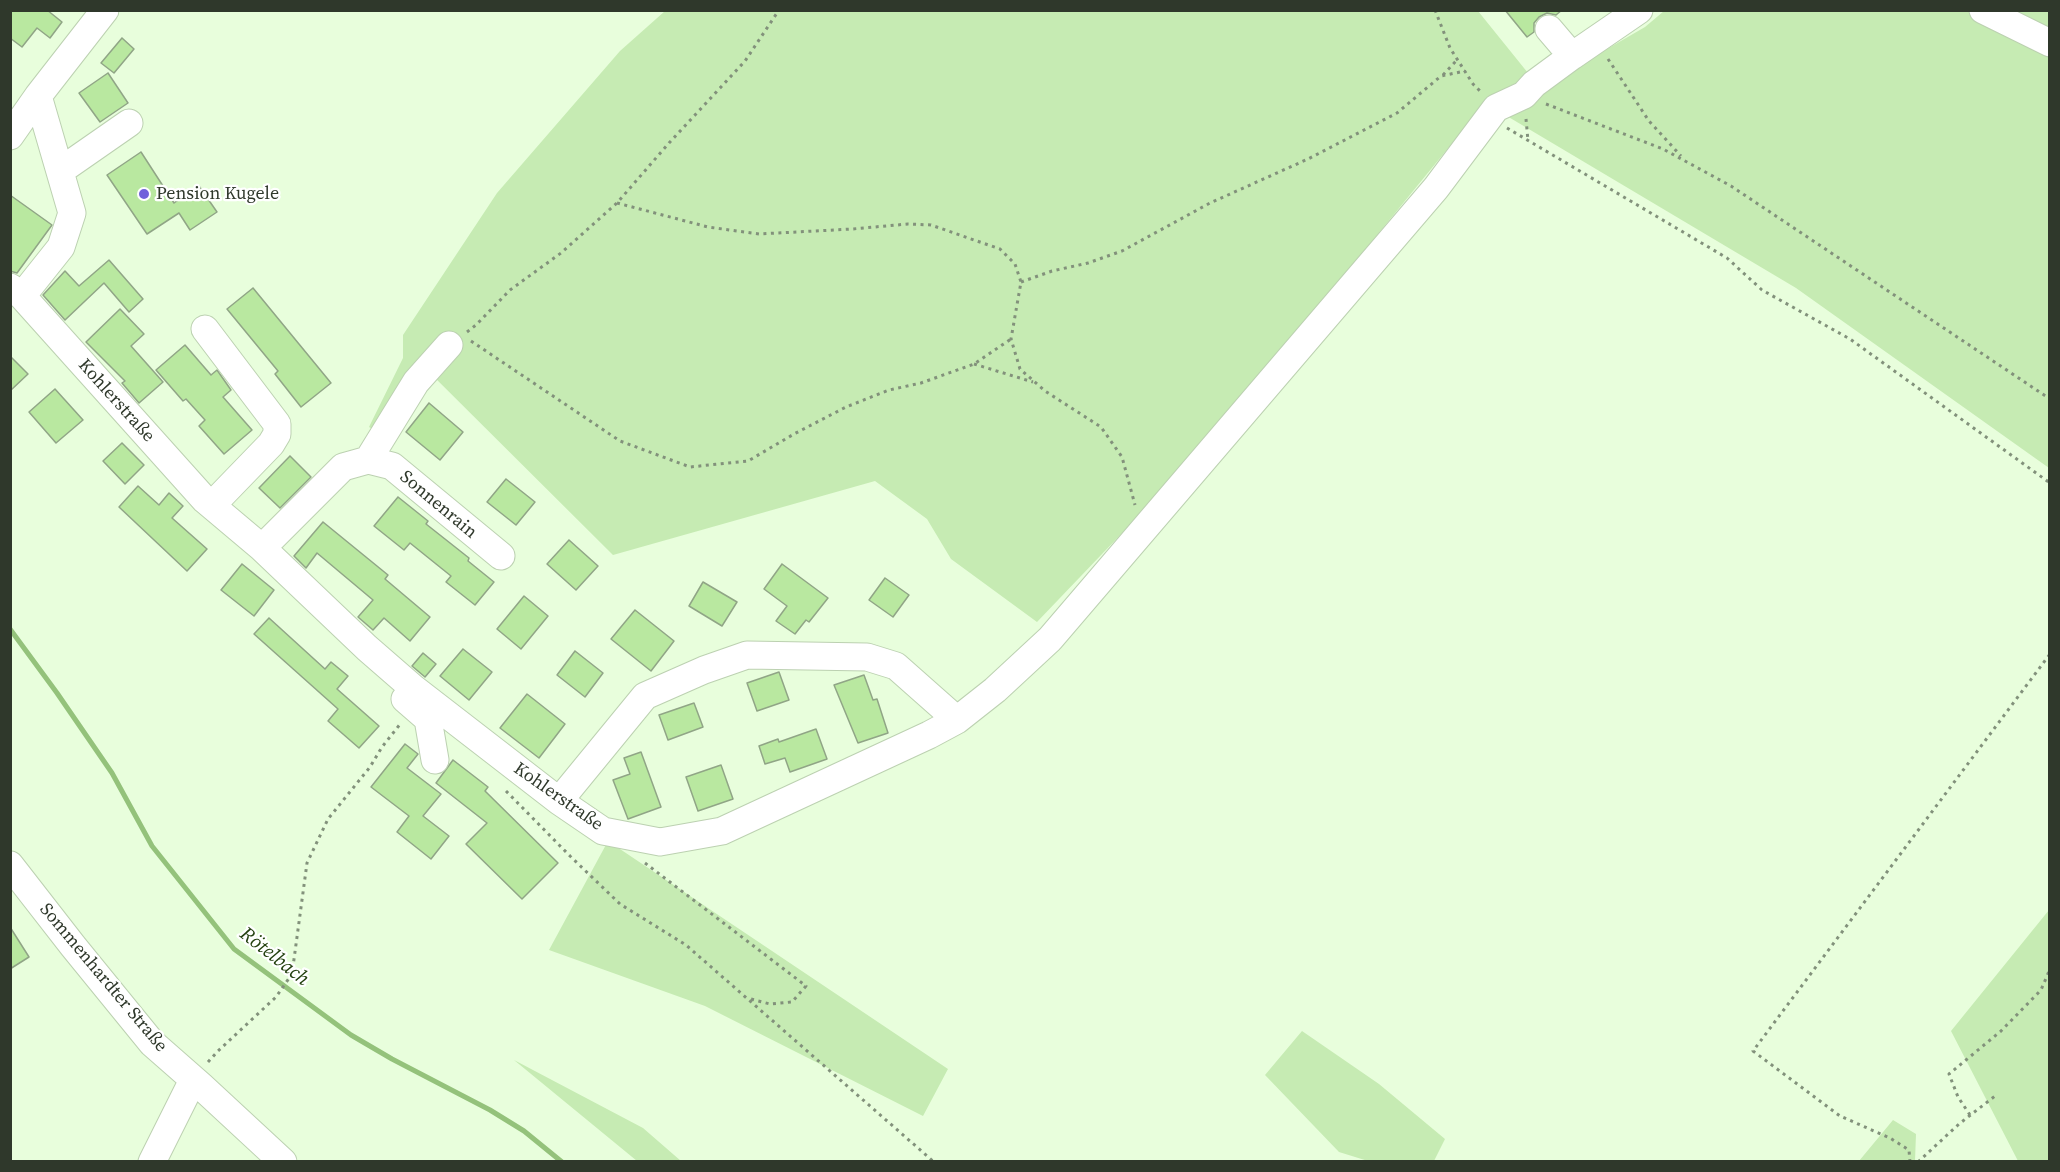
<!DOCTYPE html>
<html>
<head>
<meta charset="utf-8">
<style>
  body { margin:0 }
  #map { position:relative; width:2060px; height:1172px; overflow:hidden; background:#e8fedc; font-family:"Source Serif 4",serif }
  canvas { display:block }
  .frame { position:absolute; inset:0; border:12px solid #2f382b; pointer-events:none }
</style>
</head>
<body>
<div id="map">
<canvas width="2060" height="1172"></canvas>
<div class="frame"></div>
</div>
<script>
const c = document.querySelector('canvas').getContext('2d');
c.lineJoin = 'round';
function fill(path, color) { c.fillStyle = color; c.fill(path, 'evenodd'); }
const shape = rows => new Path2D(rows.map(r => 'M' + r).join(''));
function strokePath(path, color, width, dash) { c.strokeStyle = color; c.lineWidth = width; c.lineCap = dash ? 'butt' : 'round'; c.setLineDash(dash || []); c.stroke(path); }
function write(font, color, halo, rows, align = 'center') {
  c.font = font + ' "Source Serif 4",serif'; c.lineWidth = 4.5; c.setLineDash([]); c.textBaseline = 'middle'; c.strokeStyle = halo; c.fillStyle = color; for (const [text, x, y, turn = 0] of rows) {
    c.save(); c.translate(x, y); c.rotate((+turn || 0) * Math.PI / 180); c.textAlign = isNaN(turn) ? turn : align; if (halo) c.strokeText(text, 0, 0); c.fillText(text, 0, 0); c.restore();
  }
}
const green = shape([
  [665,11,1478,11,1528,73,1564,74,1645,27,1664,11,2049,11,2049,468,1796,288,1485,103,1279,355,1168,485,1037,622,951,559,927,519,875,481,613,555,418,361,374,430,369,427,403,358,403,335,497,193,620,51],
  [608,841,948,1069,923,1116,705,1006,549,950],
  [2049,910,2049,1161,2018,1161,1951,1031],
  [1302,1031,1379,1084,1445,1139,1434,1161,1368,1161,1339,1152,1265,1075],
  [514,1060,643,1128,681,1161,637,1161],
  [1893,1120,1916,1134,1915,1161,1859,1161]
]);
const stream = shape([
  [10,629,57,693,112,773,152,846,234,949,351,1035,392,1059,490,1110,524,1131,562,1162]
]);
const building = shape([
  [10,10,47,10,62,22,50,38,37,28,22,47,10,38,10,10],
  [1505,10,1562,10,1556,15,1547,13,1539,17,1534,23,1534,32,1527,37,1505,10],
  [122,38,134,49,114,73,101,63,122,38],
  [108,73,128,103,100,122,79,93,108,73],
  [141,152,174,203,199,186,217,212,190,230,179,213,147,234,107,175,141,152],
  [10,195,52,225,17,273,10,271,10,195],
  [109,260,143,299,129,312,104,283,65,320,43,295,65,271,79,286,109,260],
  [253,288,331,383,301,407,275,374,278,371,227,309,253,288],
  [120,309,144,334,131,346,163,382,139,403,122,383,125,381,86,342,120,309],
  [185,345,211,375,217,370,231,390,223,397,252,430,224,454,199,426,205,420,186,399,183,401,156,370,185,345],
  [10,356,28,374,10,391,10,356],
  [55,389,83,420,56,443,29,412,55,389],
  [429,403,463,432,440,460,406,432,429,403],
  [122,443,144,465,125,484,103,461,122,443],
  [290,456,311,477,280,508,259,488,290,456],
  [506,479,535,502,516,525,487,502,506,479],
  [138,486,159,505,169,493,183,506,172,518,207,549,187,571,119,507,138,486],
  [398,497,428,521,426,524,469,558,468,561,494,582,475,605,446,582,451,576,410,543,404,550,374,526,398,497],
  [323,522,388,575,385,579,430,617,410,641,384,618,373,630,358,617,373,600,317,553,306,568,294,556,323,522],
  [569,540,598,566,576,590,547,564,569,540],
  [242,564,274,590,254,616,221,590,242,564],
  [782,564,828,598,809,622,806,620,795,634,776,621,787,606,764,589,782,564],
  [885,578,909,595,893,617,869,600,885,578],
  [703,582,737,602,722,626,689,606,703,582],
  [524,596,548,616,521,649,497,629,524,596],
  [635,610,674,641,651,671,611,639,635,610],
  [269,618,325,669,331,662,348,676,337,689,379,726,359,748,328,721,338,709,254,634,269,618],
  [463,649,492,672,469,700,440,676,463,649],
  [575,651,603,673,585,697,557,675,575,651],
  [423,653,436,664,425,677,412,666,423,653],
  [779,672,789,700,757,711,747,683,779,672],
  [864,675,873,700,877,699,888,733,858,743,834,685,864,675],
  [527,694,565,724,539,758,500,728,527,694],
  [694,703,703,727,668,740,659,715,694,703],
  [816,729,827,759,790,772,785,758,765,764,759,746,778,739,779,742,816,729],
  [405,744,418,754,407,768,441,794,423,816,449,836,431,859,397,832,409,816,371,787,405,744],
  [641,752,661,807,628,819,613,780,630,774,624,758,641,752],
  [453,760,488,787,485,791,558,863,522,899,466,844,487,823,436,783,453,760],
  [721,765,733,799,698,811,686,777,721,765],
  [10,927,29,957,10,969,10,927]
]);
const path = shape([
  [1435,10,1450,48,1473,84,1481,92],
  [1608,59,1649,121,1681,156],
  [1443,75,1457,60],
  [1546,104,1663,149,1731,186,2050,399],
  [1526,119,1528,141],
  [1507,128,1727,258,1762,290,1850,339,2050,483],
  [617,203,708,227,759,234,852,229,908,224,931,225,1000,249,1015,264,1021,282,1011,339,1020,369,1045,391,1101,427,1122,457,1135,505],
  [1021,282,1052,271,1088,263,1122,251,1210,203,1308,159,1397,113,1441,76,1465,71],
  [467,332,476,325,510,290,561,253,617,203,669,143,745,61,779,10],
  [471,341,620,441,690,467,748,461,794,434,846,407,889,390,921,383,974,364,1011,339],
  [974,364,1033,382],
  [506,791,570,856,620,904,686,945,934,1162],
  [645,863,806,986,792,1002,770,1004,747,998],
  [208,1062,218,1051,276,997,292,974,307,863,328,819,370,767,382,747,401,723],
  [1970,1115,1958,1097,1949,1074,2001,1031,2041,990,2050,969],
  [1910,1162,1909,1150,1890,1138,1840,1116,1753,1051,2050,654],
  [1918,1162,1959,1124,1995,1096]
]);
const minor = shape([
  [1983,10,2050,43],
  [1549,29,1572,56],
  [10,136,38,96,105,10],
  [60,171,129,123],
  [10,287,22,296,205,500,262,548,367,648,413,688,559,801,603,831,660,842,722,831,929,735,957,720,995,690,1050,639,1436,188,1496,108,1524,95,1534,84,1572,56,1639,10],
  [22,296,61,247,72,213,38,96],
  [205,329,277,424,277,434,271,444,212,505],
  [368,460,416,382,449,345],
  [262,548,343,467,368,460,392,466,501,556],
  [405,699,428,719,435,760],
  [559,801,645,696,704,670,747,655,867,657,896,666,957,720],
  [10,865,73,946,152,1043,201,1086,283,1162],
  [152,1162,193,1080]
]);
const markers = [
  [144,194,6,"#7161db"]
];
const poiNames = [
  ["Pension Kugele",156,194]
];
const streetNames = [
  ["Kohlerstraße",116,401,48],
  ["Sonnenrain",438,505,40],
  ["Kohlerstraße",558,797,35],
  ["Sommenhardter Straße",103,978,50]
];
const waterNames = [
  ["Rötelbach",274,957,38]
];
fill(green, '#c6ebb3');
strokePath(stream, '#94c27b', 5);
fill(building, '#b9e8a0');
strokePath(building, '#90a586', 1.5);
strokePath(minor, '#bcd1b1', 29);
strokePath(path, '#82917b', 3, [3, 4.5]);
strokePath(minor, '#fff', 27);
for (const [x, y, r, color] of markers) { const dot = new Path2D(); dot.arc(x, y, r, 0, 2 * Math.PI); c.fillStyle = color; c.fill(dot); strokePath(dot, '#fff', 2); }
write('18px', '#2f382b', '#fff', poiNames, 'left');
write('18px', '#2f382b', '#fff', streetNames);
write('italic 20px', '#244110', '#fff', waterNames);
</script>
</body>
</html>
